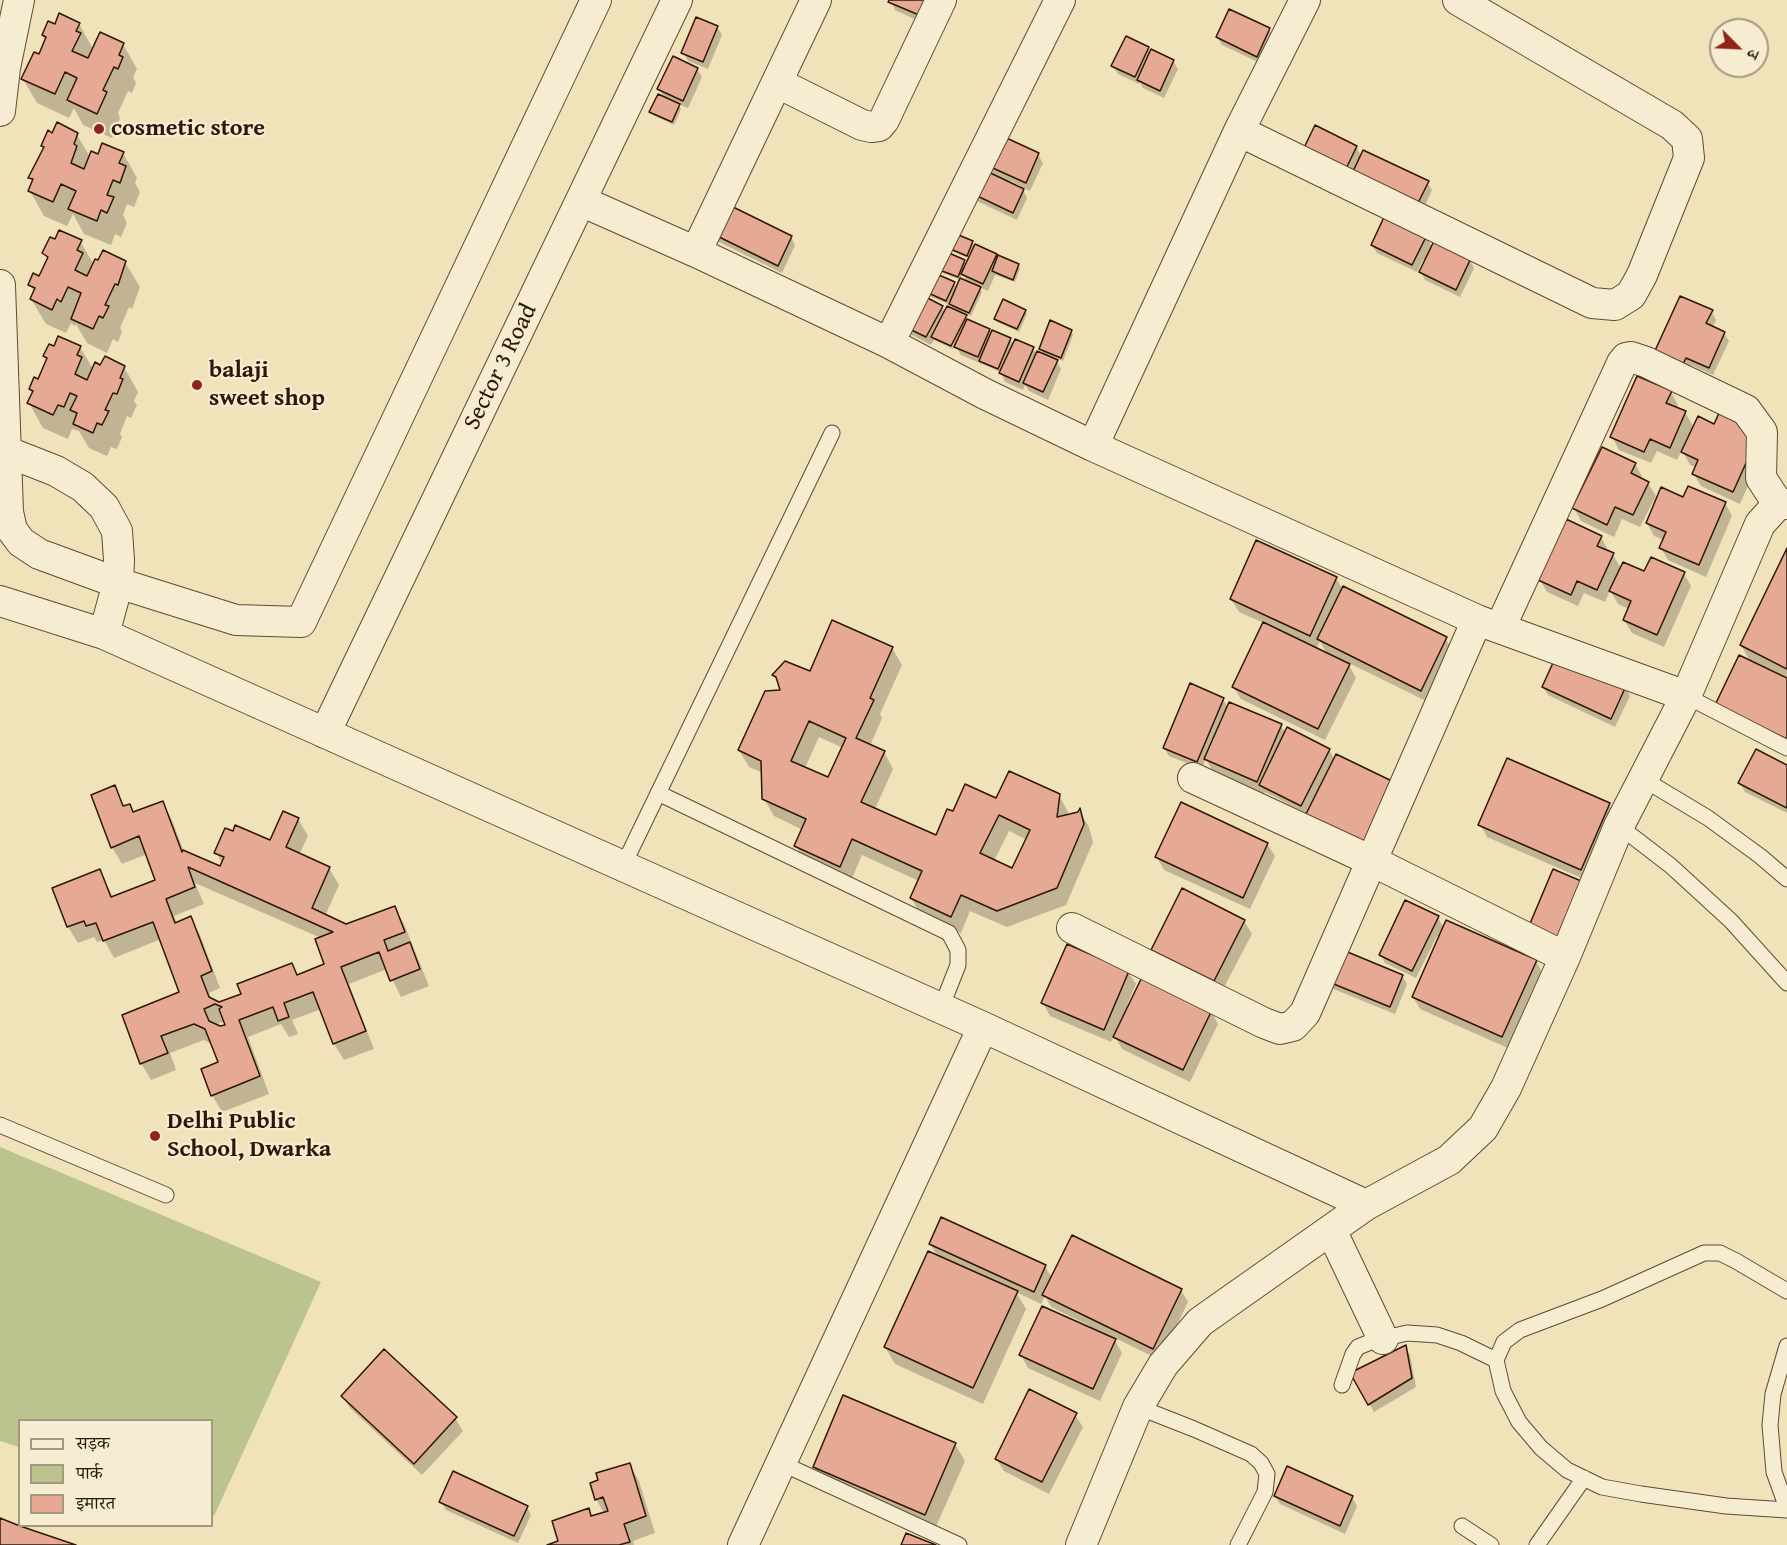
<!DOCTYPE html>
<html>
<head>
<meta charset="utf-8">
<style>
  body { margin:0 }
  #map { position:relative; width:1787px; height:1545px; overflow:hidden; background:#f0e2b9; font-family:"Gentium Book Plus","Noto Serif Devanagari",serif }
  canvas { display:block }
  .legend { position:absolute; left:18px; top:1419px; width:195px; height:108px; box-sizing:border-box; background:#f5ecd2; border:2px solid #a69781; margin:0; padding:8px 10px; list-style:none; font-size:18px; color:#2f1708 }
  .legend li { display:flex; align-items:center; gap:12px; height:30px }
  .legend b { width:30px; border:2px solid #a69781 }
  .north { position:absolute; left:1709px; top:18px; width:60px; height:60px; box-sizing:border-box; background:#f5ecd2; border:2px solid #a69781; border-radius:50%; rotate:114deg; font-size:16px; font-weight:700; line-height:24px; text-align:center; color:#2f1708 }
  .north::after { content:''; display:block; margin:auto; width:21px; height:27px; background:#8f2418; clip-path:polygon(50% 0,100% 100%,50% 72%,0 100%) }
</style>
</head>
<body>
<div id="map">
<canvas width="1787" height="1545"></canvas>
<ul class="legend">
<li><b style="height:8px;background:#f5ecd2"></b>सड़क</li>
<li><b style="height:16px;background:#bbc38e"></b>पार्क</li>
<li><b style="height:16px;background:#e6a993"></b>इमारत</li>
</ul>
<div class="north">उ</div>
</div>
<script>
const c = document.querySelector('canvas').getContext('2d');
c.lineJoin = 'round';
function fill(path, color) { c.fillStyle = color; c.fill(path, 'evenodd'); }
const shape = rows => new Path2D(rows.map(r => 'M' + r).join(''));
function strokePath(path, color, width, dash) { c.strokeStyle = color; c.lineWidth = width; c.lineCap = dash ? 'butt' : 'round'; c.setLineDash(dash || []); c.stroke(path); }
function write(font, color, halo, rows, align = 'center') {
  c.font = font + ' "Gentium Book Plus",serif'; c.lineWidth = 4.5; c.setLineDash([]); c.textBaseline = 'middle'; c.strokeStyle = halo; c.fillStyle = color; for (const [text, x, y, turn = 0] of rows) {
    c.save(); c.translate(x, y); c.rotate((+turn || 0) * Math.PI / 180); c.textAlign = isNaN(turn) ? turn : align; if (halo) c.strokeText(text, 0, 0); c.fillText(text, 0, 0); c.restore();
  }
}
const green = shape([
  [0,1147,321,1282,214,1516,212,1515,212,1420,20,1420,19,1447,0,1441]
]);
const shadow = shape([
  [891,0,933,0,923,23,895,10],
  [79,24,93,49,123,44,137,69,133,77,136,83,132,93,128,91,118,113,120,118,112,138,83,125,74,108,69,118,37,103,23,79,39,56,47,41,43,35,55,26],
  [717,27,722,35,708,69,688,61,683,52],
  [1269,30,1274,38,1262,64,1222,45,1217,37],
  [1148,48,1151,54,1173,61,1178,69,1164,98,1143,88,1140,82,1139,84,1118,74,1113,66],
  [697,69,702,77,688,108,678,104,681,109,674,125,653,115,651,112,665,99,659,89],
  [53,135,77,135,90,157,123,153,137,178,135,183,140,192,134,207,127,204,123,215,127,223,121,237,115,234,111,245,84,234,73,214,67,226,44,216,30,191,33,183,30,178,45,149,43,146],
  [1356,147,1362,157,1427,182,1432,190,1419,219,1306,165],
  [1038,155,1043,163,1030,191,1011,181,1010,184,1023,190,1027,198,1017,220,977,201,972,193,995,177,988,165],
  [725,205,791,237,795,245,782,273,717,241],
  [1426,236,1432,247,1470,260,1474,268,1460,297,1425,280,1421,272,1426,261,1423,260,1417,272,1377,253,1372,245],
  [80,241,94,265,125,262,140,287,132,309,129,307,120,328,122,332,118,342,113,339,107,353,87,343,76,324,75,326,71,323,66,333,46,324,31,299,34,292,30,284,40,278,48,260,44,253],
  [972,242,974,245,996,255,998,259,1018,265,1020,269,1015,282,995,275,988,291,979,287,982,292,971,316,963,312,968,321,989,330,992,334,1010,339,1013,345,1033,349,1037,355,1044,355,1040,348,1071,331,1073,335,1063,361,1054,357,1061,369,1048,400,1029,391,1025,385,1023,390,1005,382,1001,372,961,355,955,345,953,349,934,340,931,345,910,334,905,326,942,307,945,312,954,311,949,302,948,304,927,295,954,283,957,289,961,280,938,271,964,261,967,266,970,259,952,251,950,248],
  [962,273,968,283,960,280],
  [1025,311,1027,314,1019,332,997,322,995,319],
  [1712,312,1716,320,1712,328,1724,333,1729,341,1713,375,1691,365,1686,375,1659,363],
  [80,347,93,369,101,367,124,367,138,392,134,401,137,405,131,418,127,416,120,434,122,437,117,449,111,447,107,456,89,448,79,431,72,429,68,439,43,428,29,403,33,394,30,389,39,381,47,361,45,356],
  [1671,392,1678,405,1676,409,1685,412,1694,428,1766,446,1740,504,1701,486,1694,474,1696,467,1690,465,1682,450,1677,460,1657,451,1651,463,1619,450,1612,437],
  [1635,464,1642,476,1641,479,1648,483,1656,496,1640,527,1622,519,1614,537,1581,521,1574,508],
  [1684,499,1725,503,1732,516,1706,577,1668,560,1661,548,1664,540,1654,536,1647,523],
  [1601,537,1608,550,1607,552,1613,555,1621,568,1645,573,1684,574,1691,586,1664,647,1632,633,1624,620,1629,609,1618,604,1610,590,1605,602,1584,593,1578,606,1547,592,1540,580],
  [1787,552,1787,748,1724,718,1751,663,1741,645],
  [1336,578,1343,590,1446,639,1453,651,1428,702,1347,662,1356,678,1325,740,1241,699,1233,687,1264,623,1239,612,1231,599],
  [1320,641,1328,656,1316,650],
  [892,648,902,665,880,714,882,718,870,746,884,752,893,769,875,809,936,837,953,813,997,800,1059,795,1068,812,1068,816,1080,812,1089,827,1093,842,1066,905,1007,927,970,911,961,933,921,915,911,898,919,881,862,855,850,883,806,862,796,846,803,830,774,816,764,799,763,773,749,767,739,750,782,691,774,676,810,673],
  [819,737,843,748,829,779,805,768],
  [1009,831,1027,840,1012,870,994,861],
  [1543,687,1625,687,1630,696,1615,727,1548,695],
  [1223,699,1228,708,1281,726,1286,734,1329,750,1335,760,1308,814,1265,792,1264,794,1213,772,1206,759,1201,769,1169,756,1164,748],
  [1787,766,1787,813,1745,792,1740,783],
  [114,787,125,807,134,813,162,803,172,820,184,852,220,868,222,863,216,852,270,842,298,819,308,836,299,855,329,868,339,885,325,916,347,926,394,907,404,924,429,986,401,997,387,969,349,984,374,1049,344,1060,334,1044,321,1009,292,1020,298,1034,289,1037,281,1024,248,1037,269,1094,222,1112,212,1095,220,1063,212,1044,204,1040,170,1053,176,1070,151,1080,141,1063,181,993,161,939,114,958,104,940,97,942,94,937,78,943,68,927,54,889,100,871,113,898,157,881,147,854,122,864,112,847],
  [195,883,321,938,326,965,219,1004,212,1000,209,993,220,988,200,935,190,918,177,923,174,916,204,904],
  [225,1021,227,1026,220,1028,214,1025],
  [1609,805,1616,817,1588,881,1487,837,1480,824],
  [1267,844,1275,856,1250,909,1164,870,1157,857],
  [1183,890,1244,921,1252,934,1221,993,1160,962,1153,950],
  [1438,918,1444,928,1536,961,1543,974,1510,1049,1420,1009,1413,997,1440,937,1437,936,1416,978,1385,963,1381,955],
  [1339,950,1402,976,1407,984,1395,1014,1331,988],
  [1128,972,1136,984,1127,1005,1211,1011,1218,1024,1190,1082,1122,1049,1114,1035,1111,1042,1050,1016,1043,1003],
  [930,1244,1045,1266,1052,1278,1181,1290,1188,1302,1160,1360,1113,1337,1122,1353,1100,1401,1028,1368,1021,1355,1089,1329,1090,1326,1051,1307,1045,1296,1041,1304,1016,1292,1026,1309,983,1404,895,1364,885,1347,938,1257],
  [1405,1347,1410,1355,1416,1387,1374,1412,1352,1373],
  [343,1396,455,1418,463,1431,422,1475,350,1408],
  [1075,1415,1083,1427,1049,1494,1004,1471,996,1459],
  [955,1444,965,1461,934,1531,824,1484,814,1467],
  [629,1464,639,1481,655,1533,633,1541,634,1545,551,1545,560,1541,588,1510,592,1517,604,1513,596,1499],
  [1288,1468,1352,1497,1357,1506,1345,1534,1280,1504,1275,1496],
  [441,1502,527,1507,531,1515,518,1543,446,1510]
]);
const building = shape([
  [889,0,926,0,919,15,888,2,889,0],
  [1229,9,1270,28,1257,57,1216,37,1229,9],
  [59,13,80,23,76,31,81,33,72,51,88,58,100,32,124,43,119,55,123,57,118,69,114,67,103,90,107,92,97,114,67,100,77,78,65,72,55,94,21,79,34,52,39,54,46,37,42,35,48,21,55,24,59,13],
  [696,17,718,26,703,62,681,53,696,17],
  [1126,36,1149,47,1135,77,1111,66,1126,36],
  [1151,49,1174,60,1160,91,1137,80,1151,49],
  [673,56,698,68,683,101,657,89,673,56],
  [658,94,680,104,672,122,649,112,658,94],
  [57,122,78,133,74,144,77,146,71,163,84,169,91,151,98,154,102,143,124,152,119,163,126,166,120,183,113,180,107,195,114,197,107,213,101,210,97,221,68,209,76,191,61,184,53,202,28,191,33,179,28,178,44,147,41,146,48,130,52,133,57,122],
  [1315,125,1357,146,1342,177,1300,156,1315,125],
  [1000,135,1039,153,1026,183,986,165,1000,135],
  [1363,150,1429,181,1414,211,1349,180,1363,150],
  [982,169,1024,189,1013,213,971,193,982,169],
  [725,203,792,236,778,266,711,233,725,203],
  [1385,215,1427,235,1412,265,1371,245,1385,215],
  [59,230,82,240,77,250,83,253,75,270,87,276,95,259,98,260,103,250,126,261,118,285,115,284,105,305,109,306,103,318,99,316,93,329,71,319,81,293,68,287,61,302,57,299,52,310,30,299,35,288,28,285,33,273,39,276,48,257,42,253,50,237,55,239,59,230],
  [954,233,973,241,967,256,948,248,954,233],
  [1434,241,1471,258,1456,290,1419,272,1434,241],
  [975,244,997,254,983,284,961,274,975,244],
  [942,250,965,260,958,277,934,268,942,250],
  [998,255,1019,264,1013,280,992,271,998,255],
  [932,272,955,282,946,301,924,291,932,272],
  [960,278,981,287,969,313,949,304,960,278],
  [920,294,943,306,926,337,903,326,920,294],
  [1680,296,1713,310,1706,323,1725,332,1709,368,1686,358,1681,368,1653,355,1680,296],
  [1003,299,1026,310,1017,329,994,319,1003,299],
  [947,306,967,315,951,346,931,337,947,306],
  [967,319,990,329,978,357,954,347,967,319],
  [1050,320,1072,330,1061,358,1039,349,1050,320],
  [992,330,1011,338,998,369,979,361,992,330],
  [58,336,81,346,77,355,82,357,75,374,87,380,95,362,100,365,105,356,125,366,120,378,123,379,117,394,113,393,105,410,109,411,102,425,97,423,93,433,73,424,77,413,70,410,77,396,70,393,64,407,58,405,53,415,27,403,33,391,29,389,34,377,38,379,47,358,43,356,49,344,54,346,58,336],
  [1015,339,1034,347,1019,382,999,373,1015,339],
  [1037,351,1058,360,1043,392,1023,383,1037,351],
  [1637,376,1672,391,1666,403,1686,411,1670,448,1650,439,1644,452,1610,437,1637,376],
  [1719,413,1760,432,1733,492,1692,474,1698,460,1681,452,1698,416,1714,424,1719,413],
  [1602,447,1636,463,1631,473,1649,482,1633,515,1615,507,1607,525,1572,508,1602,447],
  [1688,486,1726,502,1699,565,1659,548,1666,532,1646,523,1661,487,1683,497,1688,486],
  [1566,519,1602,536,1597,546,1614,553,1597,590,1577,581,1571,595,1538,580,1566,519],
  [1256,540,1337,577,1310,636,1230,599,1256,540],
  [1787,548,1787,669,1740,645,1787,548],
  [1651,557,1685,572,1657,635,1623,620,1631,601,1609,591,1623,562,1644,571,1651,557],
  [1343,586,1447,637,1421,691,1317,639,1343,586],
  [832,620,893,647,870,698,874,700,856,738,885,751,861,802,936,835,947,809,953,811,965,784,996,798,1009,771,1060,794,1057,817,1078,812,1080,808,1084,824,1057,888,997,911,961,895,951,917,910,898,922,871,852,839,840,867,794,846,806,819,762,799,761,761,738,750,765,691,780,690,776,677,772,675,785,661,810,671,832,620],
  [809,721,846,738,828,777,791,761,809,721],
  [999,815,1030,830,1012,868,980,853,999,815],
  [1263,622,1350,664,1318,729,1232,687,1263,622],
  [1557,654,1626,686,1611,719,1542,687,1557,654],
  [1739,655,1787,678,1787,739,1715,705,1739,655],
  [1190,683,1224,698,1197,762,1163,748,1190,683],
  [1229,702,1282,724,1257,782,1204,759,1229,702],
  [1287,727,1330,749,1301,806,1259,785,1287,727],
  [1756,749,1787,765,1787,808,1738,783,1756,749],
  [1336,754,1396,783,1364,848,1304,818,1336,754],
  [1507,758,1610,803,1581,870,1478,825,1507,758],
  [115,785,123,806,130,804,133,812,163,801,182,852,183,850,220,866,224,857,214,853,225,828,233,831,235,825,270,840,283,811,299,818,286,847,330,867,312,908,346,924,395,906,405,932,384,940,388,951,410,942,420,969,390,981,379,952,341,967,366,1031,333,1044,313,992,284,1003,289,1017,278,1021,273,1007,239,1020,260,1076,211,1096,201,1069,218,1062,205,1029,194,1024,161,1036,168,1053,140,1064,122,1015,179,992,153,922,103,941,96,923,86,926,84,921,67,927,52,888,100,869,111,897,155,880,139,836,111,848,91,795,115,785],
  [188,867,333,932,315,939,324,964,297,975,292,963,237,984,241,994,219,1002,209,997,201,976,212,971,191,916,175,923,166,899,195,887,188,867],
  [215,1004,222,1007,219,1009,225,1025,220,1026,209,1021,204,1009,215,1004],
  [1181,802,1268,843,1243,898,1155,857,1181,802],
  [1553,869,1581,881,1557,937,1529,926,1553,869],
  [1182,888,1245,920,1214,981,1151,950,1182,888],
  [1405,900,1439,916,1412,971,1379,955,1405,900],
  [1446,920,1537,960,1502,1037,1412,997,1446,920],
  [1067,944,1129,971,1104,1030,1041,1003,1067,944],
  [1338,948,1403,975,1390,1007,1324,980,1338,948],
  [1142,977,1212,1010,1183,1070,1113,1037,1142,977],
  [941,1217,1046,1265,1034,1292,929,1244,941,1217],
  [1072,1235,1182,1289,1153,1349,1042,1295,1072,1235],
  [928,1251,1018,1291,973,1388,884,1347,928,1251],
  [1042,1306,1116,1339,1093,1389,1019,1355,1042,1306],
  [1406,1345,1412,1378,1368,1405,1350,1373,1406,1345],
  [384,1349,457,1417,414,1464,341,1396,384,1349],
  [1029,1389,1077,1413,1042,1482,995,1459,1029,1389],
  [843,1395,956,1443,925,1515,813,1467,843,1395],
  [630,1463,646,1516,624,1524,630,1542,619,1545,547,1545,558,1541,552,1521,589,1508,591,1516,608,1511,603,1497,595,1500,590,1483,598,1480,596,1473,630,1463],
  [1287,1466,1353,1496,1340,1526,1274,1496,1287,1466],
  [453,1471,528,1506,514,1536,439,1502,453,1471],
  [0,1518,20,1526,76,1545,0,1545,0,1518],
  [906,1533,936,1545,901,1545,906,1533]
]);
const service = shape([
  [1686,696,1787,748],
  [1643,779,1708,818,1760,856,1787,879],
  [658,793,949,933,958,950,958,965,941,1008],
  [1619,826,1671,866,1731,921,1787,983],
  [623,866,832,433],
  [0,1125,166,1195],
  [1787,1291,1736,1261,1720,1253,1704,1253,1602,1299,1520,1330,1504,1342,1496,1360,1503,1391,1519,1422,1541,1448,1567,1470,1602,1487,1641,1494,1726,1506,1787,1510],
  [1787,1346,1773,1394,1770,1425,1774,1472,1787,1508],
  [1342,1385,1353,1354,1358,1347,1373,1341,1407,1333,1437,1335,1461,1343,1496,1360],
  [1138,1407,1194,1429,1251,1454,1261,1463,1267,1474,1265,1492,1238,1545],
  [781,1463,959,1545],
  [1462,1526,1491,1545],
  [1537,1545,1584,1478]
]);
const minor = shape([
  [778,83,862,125,871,127,879,126,884,120,941,0],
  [0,111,5,68,19,0],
  [1239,131,1592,303,1615,305,1631,295,1642,275,1689,158,1687,139,1672,125,1458,0],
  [581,201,696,252,889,343,985,394,1093,446,1477,620,1686,696],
  [696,252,816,0],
  [0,285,8,512,12,530,21,542,39,554,118,583,236,620,301,622,596,0],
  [889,343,1060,0],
  [1093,446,1239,131,1305,0],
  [5,451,56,471,83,487,104,507,117,531,119,560,118,583,104,634],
  [0,601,104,634,983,1027,1366,1205],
  [1500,628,1622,363,1626,358,1631,357,1646,362,1746,410,1762,432,1761,478,1778,504],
  [325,733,677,0],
  [1193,778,1372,861,1565,957],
  [1072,928,1264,1023,1280,1029,1293,1026,1305,1013,1477,620],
  [1331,1230,1383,1339],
  [743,1545,983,1027],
  [1081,1545,1138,1407,1163,1365,1200,1322,1366,1205,1449,1160,1483,1128,1506,1088,1565,957,1619,826,1686,696,1760,524,1778,504,1787,504]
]);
const markers = [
  [99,129,6,"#8f2418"],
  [197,385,6,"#8f2418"],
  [155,1136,6,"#8f2418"]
];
const poiNames = [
  ["cosmetic store",111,129],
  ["balaji",209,371],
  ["sweet shop",209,399],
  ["Delhi Public",167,1122],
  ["School, Dwarka",167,1150]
];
const streetNames = [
  ["Sector 3 Road",501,367,-64]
];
fill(green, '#bbc38e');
fill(shadow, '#0003');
fill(building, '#e6a993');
strokePath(building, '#2f1708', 1.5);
strokePath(service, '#5f4a34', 17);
strokePath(minor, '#5f4a34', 32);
strokePath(service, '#f5ecd2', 15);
strokePath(minor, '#f5ecd2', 30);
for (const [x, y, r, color] of markers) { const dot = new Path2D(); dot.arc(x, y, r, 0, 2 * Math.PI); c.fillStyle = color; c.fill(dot); strokePath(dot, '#f5ecd2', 2); }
write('bold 24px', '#2f1708', '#f5ecd2', poiNames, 'left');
write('24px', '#2f1708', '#f5ecd2', streetNames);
</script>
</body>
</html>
